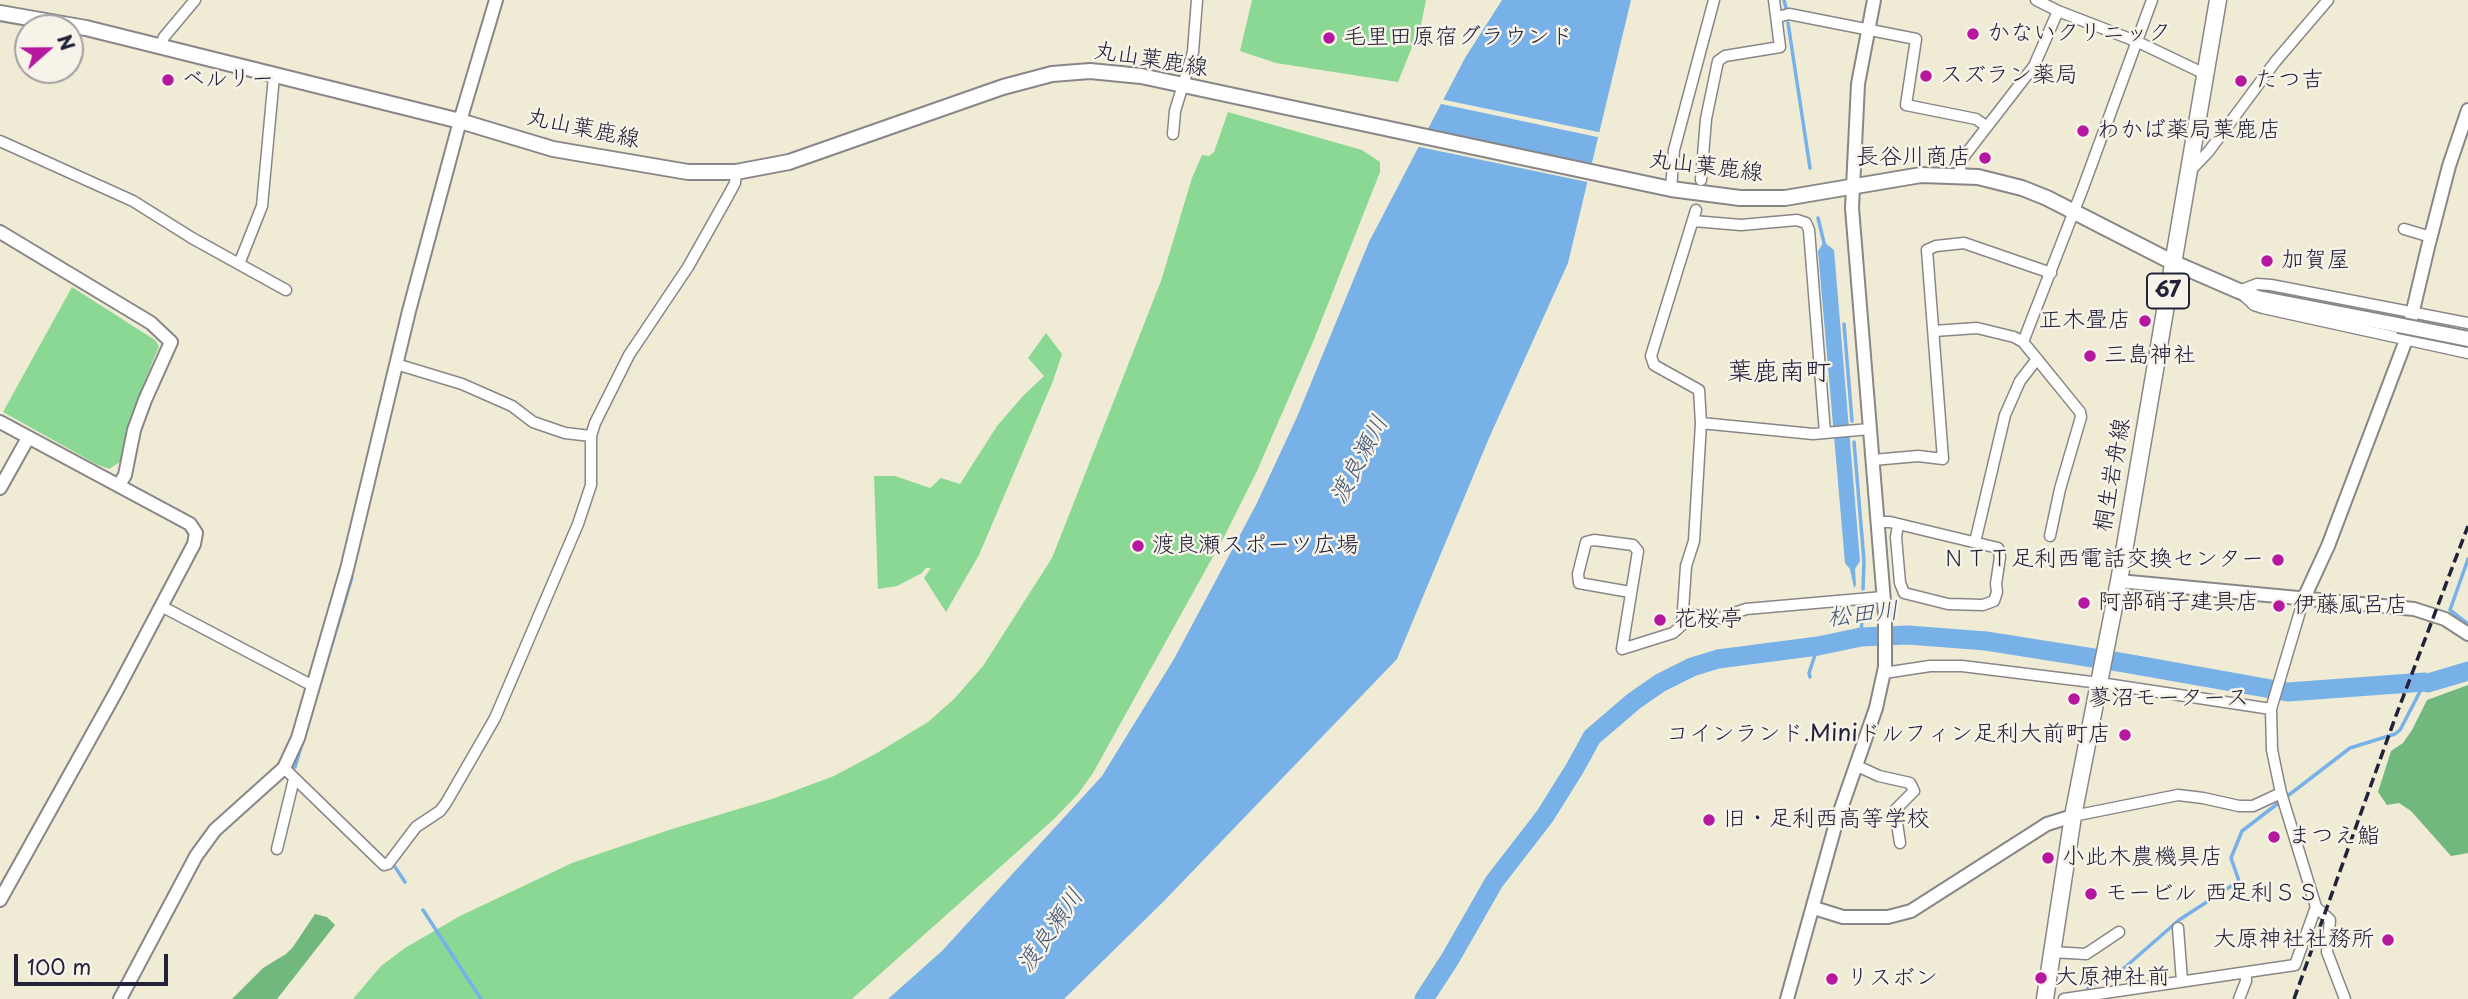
<!DOCTYPE html>
<html>
<head>
<meta charset="utf-8">
<style>
  body { margin:0 }
  #map { position:relative; width:2468px; height:999px; overflow:hidden; background:#f0ebd4; font-family:"Playpen Sans",sans-serif }
  canvas { display:block }
  .north { position:absolute; left:14px; top:14px; width:70px; height:70px; box-sizing:border-box; background:#f7f3e8; border:2px solid #a29fa3; border-radius:50%; rotate:69deg; font-size:19px; font-weight:700; line-height:28px; text-align:center; color:#22223b }
  .north::after { content:''; display:block; margin:auto; width:24px; height:32px; background:#b5179e; clip-path:polygon(50% 0,100% 100%,50% 72%,0 100%) }
  .scale { position:absolute; left:14px; top:954px; width:154px; height:32px; box-sizing:border-box; border:4px solid #22223b; border-top:0; padding-left:9px; font-size:21px; line-height:24px; white-space:nowrap; color:#22223b; -webkit-text-stroke:5px #f7f3e8; paint-order:stroke }
</style>
</head>
<body>
<div id="map">
<canvas width="2468" height="999"></canvas>
<div class="north">N</div>
<div class="scale">100 m</div>
</div>
<script>
const c = document.querySelector('canvas').getContext('2d');
c.lineJoin = 'round';
function fill(path, color) { c.fillStyle = color; c.fill(path, 'evenodd'); }
const shape = rows => new Path2D(rows.map(r => 'M' + r).join(''));
function strokePath(path, color, width, dash) { c.strokeStyle = color; c.lineWidth = width; c.lineCap = dash ? 'butt' : 'round'; c.setLineDash(dash || []); c.stroke(path); }
function write(font, color, halo, rows, align = 'center') {
  c.font = font + ' "Playpen Sans","Klee One",sans-serif'; c.lineWidth = 5; c.setLineDash([]); c.textBaseline = 'middle'; c.strokeStyle = halo; c.fillStyle = color; for (const [text, x, y, turn = 0] of rows) {
    c.save(); c.translate(x, y); c.rotate((+turn || 0) * Math.PI / 180); c.textAlign = isNaN(turn) ? turn : align; if (halo) c.strokeText(text, 0, 0); c.fillText(text, 0, 0); c.restore();
  }
}
const green = shape([
  [1252,0,1426,0,1421,25,1398,82,1276,63,1240,51],
  [1228,112,1362,150,1380,162,1380,172,1313,342,1257,471,1225,535,1093,773,1078,794,1054,819,852,999,353,999,381,966,405,948,460,916,572,863,672,829,775,798,834,776,877,753,928,722,954,699,983,666,1052,558,1161,281,1192,178,1202,155,1209,156,1214,152],
  [72,287,155,340,159,346,130,418,120,462,109,469,96,464,3,412],
  [1046,333,1062,354,1053,381,979,555,946,612,924,578,931,568,926,568,922,573,897,586,878,589,874,476,895,476,930,488,941,478,960,484,997,426,1023,396,1044,376,1028,358]
]);
const forest = shape([
  [2468,685,2468,853,2451,856,2411,811,2399,803,2387,805,2378,792,2391,751,2403,743,2412,730,2427,700],
  [315,914,327,917,335,925,277,999,232,999,263,968,286,954,293,947]
]);
const water = shape([
  [1502,0,1631,0,1568,263,1489,438,1397,659,1163,902,1064,999,888,999,942,951,1102,776,1174,659,1257,503,1297,417,1369,242,1465,58],
  [1824,242,1834,250,1860,561,1855,569,1856,585,1854,588,1850,569,1845,563,1818,251]
]);
const pier = shape([
  [1440,99,1603,133,1602,138,1437,103],
  [1423,131,1595,168,1592,183,1415,146]
]);
const stream = shape([
  [1784,0,1786,8],
  [1788,23,1810,168],
  [1818,218,1825,247],
  [1844,324,1852,421],
  [1854,442,1864,561,1863,589],
  [2468,559,2450,610,2468,624],
  [1861,637,1862,617],
  [1810,677,1809,673,1818,646],
  [295,767,352,577],
  [395,867,405,882],
  [423,910,481,999],
  [2084,995,2089,987,2123,969,2179,920,2239,881,2231,858,2242,831,2350,748,2395,734,2400,730,2425,682]
]);
const river = shape([
  [1424,999,1450,959,1494,882,1545,816,1575,768,1592,737,1634,701,1660,683,1692,667,1718,659,1818,646,1861,637,1908,635,1986,641,2125,663,2288,692,2425,682,2428,683,2468,671]
]);
const minor = shape([
  [2036,0,2058,11,2138,42,2205,74],
  [1778,17,1789,14,1916,39,1906,105,1976,119,1986,126],
  [160,47,164,37,195,0],
  [1173,134,1175,111,1193,52,1197,0],
  [0,141,133,201,192,238,286,290],
  [2190,171,2209,151,2275,62,2328,0],
  [1959,175,1962,159,2034,66,2058,11],
  [1701,180,1706,119,1718,61,1725,56,1780,47,1774,0],
  [1671,189,1674,150,1714,0],
  [1693,221,1741,225,1797,220,1806,223,1809,230,1825,433],
  [2404,229,2431,237],
  [239,264,262,206,274,76],
  [2468,323,2271,285,2257,284,2239,291,2254,305,2263,308,2468,353],
  [1934,331,1977,328,2014,337,2023,342,2037,359,2080,412,2081,417,2060,489,2050,536],
  [2023,342,2083,188,2152,0],
  [396,364,462,384,512,406,533,422,565,433,591,436],
  [1701,423,1813,434,1870,429],
  [1873,460,1918,456,1943,459,1927,250,1936,246,1964,243,2051,273],
  [1877,522,1890,522,1998,548,2000,557,1996,584,1997,592,1994,601,1983,605,1948,604,1904,593,1900,583,1896,537,1898,525],
  [1975,542,2005,415,2020,381,2037,359],
  [1630,592,1579,583,1578,574,1586,542,1594,540,1633,545,1638,551,1622,649,1673,633,1682,625,1686,566,1694,541,1701,423,1699,390,1654,365,1651,356,1696,210],
  [161,606,313,686],
  [1684,614,1720,618,1746,609,1883,597],
  [1884,673,1930,666,1962,666,2100,683,2271,709],
  [1855,765,1879,776,1910,783,1914,791,1895,810,1900,843],
  [284,768,384,865,388,864,416,827,440,811,446,803,495,718,578,524,591,485,591,436,595,423,629,355,688,267,728,196,735,183,736,172],
  [2073,816,2178,795,2203,798,2239,806,2253,806,2281,793],
  [277,849,294,779],
  [2316,907,2330,920,2327,952,2345,999],
  [2178,928,2182,981],
  [2052,952,2086,954,2119,932],
  [2064,999,2295,965,2316,907,2281,793,2272,750,2271,709,2304,598],
  [2239,999,2246,981,2246,973]
]);
const tertiary = shape([
  [0,232,151,323,171,342,145,400,134,430,125,475,119,485],
  [0,422,190,524,196,533,194,544,117,690,0,900],
  [0,488,28,438],
  [2119,581,2414,609,2445,619,2468,634],
  [2304,598,2328,546,2406,340,2428,247,2449,166,2468,110],
  [1814,908,1843,917,1888,917,1911,911,2047,824,2073,816],
  [120,999,196,856,215,830,284,768,298,738,347,569,409,311,460,121,496,0],
  [1787,999,1836,823,1876,708,1885,667,1885,614,1852,208,1858,84,1874,0]
]);
const secondary = shape([
  [0,13,86,28,460,121,553,149,688,172,736,172,789,162,1003,87,1052,74,1090,71,1141,76,1671,189,1740,198,1785,198,1921,175,1978,177,2022,188,2047,198,2172,262,2239,291,2258,298,2398,325]
]);
const primary = shape([
  [2045,999,2073,816,2119,581,2218,0]
]);
const rail = shape([
  [2294,999,2394,721,2468,526]
]);
const secondaryBridge = shape([
  [2398,325,2468,339]
]);
const markers = [
  [1973,34,7,"#b5179e"],
  [1329,38,7,"#b5179e"],
  [1926,76,7,"#b5179e"],
  [168,80,7,"#b5179e"],
  [2241,81,7,"#b5179e"],
  [2083,131,7,"#b5179e"],
  [1985,158,7,"#b5179e"],
  [2267,261,7,"#b5179e"],
  [2145,321,7,"#b5179e"],
  [2090,356,7,"#b5179e"],
  [1138,546,7,"#b5179e"],
  [2278,560,7,"#b5179e"],
  [2084,603,7,"#b5179e"],
  [2279,606,7,"#b5179e"],
  [1660,620,7,"#b5179e"],
  [2074,699,7,"#b5179e"],
  [2125,735,7,"#b5179e"],
  [1709,820,7,"#b5179e"],
  [2274,837,7,"#b5179e"],
  [2048,858,7,"#b5179e"],
  [2091,894,7,"#b5179e"],
  [2388,940,7,"#b5179e"],
  [2041,978,7,"#b5179e"],
  [1832,979,7,"#b5179e"]
];
const shields = [
  [2168,291,42]
];
const shieldNames = [
  ["67",2168,291]
];
const poiNames = [
  ["かないクリニック",1987,34],
  ["毛里田原宿グラウンド",1343,38],
  ["スズラン薬局",1940,76],
  ["ベルリー",182,80],
  ["たつ吉",2255,81],
  ["わかば薬局葉鹿店",2097,131],
  ["長谷川商店",1971,158,"right"],
  ["加賀屋",2281,261],
  ["正木畳店",2131,321,"right"],
  ["三島神社",2104,356],
  ["渡良瀬スポーツ広場",1152,546],
  ["ＮＴＴ足利西電話交換センター",2264,560,"right"],
  ["阿部硝子建具店",2098,603],
  ["伊藤風呂店",2293,606],
  ["花桜亭",1674,620],
  ["蓼沼モータース",2088,699],
  ["コインランド.Miniドルフィン足利大前町店",2111,735,"right"],
  ["旧・足利西高等学校",1723,820],
  ["まつえ鮨",2288,837],
  ["小此木農機具店",2062,858],
  ["モービル 西足利ＳＳ",2105,894],
  ["大原神社社務所",2374,940,"right"],
  ["大原神社前",2055,978],
  ["リスボン",1846,979]
];
const streetNames = [
  ["丸山葉鹿線",1151,60,9],
  ["丸山葉鹿線",583,129,12],
  ["丸山葉鹿線",1706,167,7],
  ["桐生岩舟線",2113,475,-80]
];
const waterNames = [
  ["渡良瀬川",1360,460,-62],
  ["松田川",1863,615,-6],
  ["渡良瀬川",1051,931,-55]
];
const quarterNames = [
  ["葉鹿南町",1779,373]
];
fill(green, '#8bd895');
fill(forest, '#70b87e');
fill(water, '#78b0e8');
fill(pier, '#f0ebd4');
strokePath(stream, '#78b0e8', 3.5);
strokePath(river, '#78b0e8', 19);
strokePath(minor, '#898688', 13);
strokePath(tertiary, '#898688', 16);
strokePath(secondary, '#898688', 18);
strokePath(primary, '#898688', 19);
strokePath(minor, '#fff', 10);
strokePath(tertiary, '#fff', 12);
strokePath(secondary, '#fff', 14);
strokePath(primary, '#fff', 16);
strokePath(rail, '#22223b', 3.5, [10, 5]);
strokePath(secondaryBridge, '#898688', 18, []);
strokePath(secondaryBridge, '#fff', 14);
for (const [x, y, r, color] of markers) { const dot = new Path2D(); dot.arc(x, y, r, 0, 2 * Math.PI); c.fillStyle = color; c.fill(dot); strokePath(dot, '#f7f3e8', 2.5); }
for (const [x, y, w] of shields) { const box = new Path2D(); box.roundRect(x - w / 2, y - 17.5, w, 35, 5); c.fillStyle = '#f7f3e8'; c.fill(box); strokePath(box, '#22223b', 2); }
write('bold 21px', '#22223b', null, shieldNames);
write('23px', '#22223b', '#f7f3e8', poiNames, 'left');
write('23px', '#22223b', '#f7f3e8', streetNames);
write('italic 24px', '#405478', '#f7f3e8', waterNames);
write('26px', '#22223b', '#f7f3e8', quarterNames);
</script>
</body>
</html>
